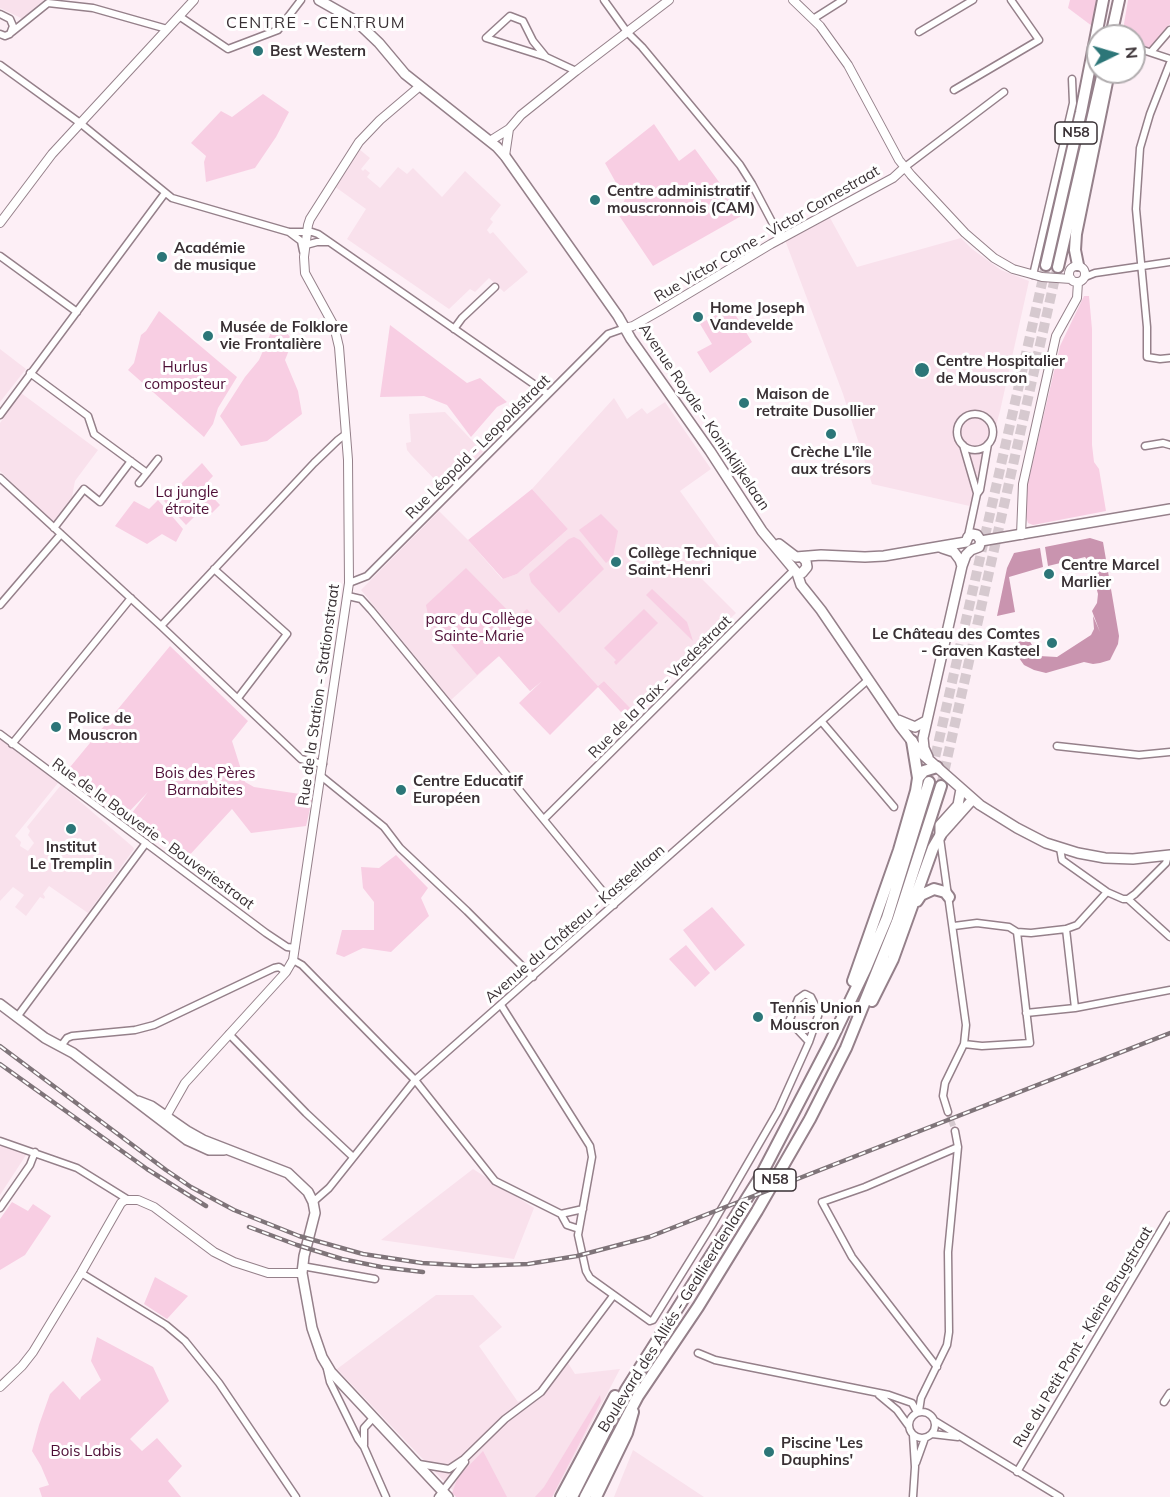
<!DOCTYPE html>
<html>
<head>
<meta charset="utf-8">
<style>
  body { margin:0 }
  #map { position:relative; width:1170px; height:1497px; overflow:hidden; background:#fdeff6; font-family:Mulish,sans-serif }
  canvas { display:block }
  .north { position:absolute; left:1086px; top:24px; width:60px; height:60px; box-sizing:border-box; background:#fff; border:2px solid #b0acae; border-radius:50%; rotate:85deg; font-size:16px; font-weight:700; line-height:24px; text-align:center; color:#393034 }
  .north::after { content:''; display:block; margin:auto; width:21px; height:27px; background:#2c7678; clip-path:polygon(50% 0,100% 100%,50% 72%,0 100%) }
</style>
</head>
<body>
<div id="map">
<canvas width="1170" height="1497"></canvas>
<div class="north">N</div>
</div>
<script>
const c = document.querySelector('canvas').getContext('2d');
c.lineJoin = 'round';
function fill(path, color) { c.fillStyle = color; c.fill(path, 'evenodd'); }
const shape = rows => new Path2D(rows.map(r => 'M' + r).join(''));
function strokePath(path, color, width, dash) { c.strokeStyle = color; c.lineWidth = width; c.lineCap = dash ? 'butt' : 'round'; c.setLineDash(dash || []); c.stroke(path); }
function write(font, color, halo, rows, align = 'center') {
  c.font = font + ' Mulish,sans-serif'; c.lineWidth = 6; c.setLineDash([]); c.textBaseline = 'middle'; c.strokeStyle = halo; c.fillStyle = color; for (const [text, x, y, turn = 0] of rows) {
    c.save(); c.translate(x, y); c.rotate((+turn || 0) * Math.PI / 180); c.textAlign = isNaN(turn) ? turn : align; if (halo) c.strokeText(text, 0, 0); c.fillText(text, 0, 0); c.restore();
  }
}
const built = shape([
  [0,0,44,0,23,19,0,8],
  [359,149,370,158,361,169,363,171,365,169,370,173,367,177,380,188,398,167,407,174,413,168,442,197,465,171,501,205,490,219,493,222,487,230,490,234,493,232,528,272,504,292,489,278,475,292,470,289,449,309,347,239,366,209,334,186],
  [829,216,857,267,961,238,972,249,1001,270,1029,281,1000,411,974,507,872,484,843,394,785,240],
  [0,349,26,369,0,402],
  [21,393,98,450,75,481,72,497,53,522,0,471,0,423],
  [614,398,627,419,642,408,647,414,665,402,711,469,680,491,720,547,694,571,736,613,634,712,604,681,598,686,570,656,530,691,499,656,451,700,361,590,439,511,468,540,502,579,517,574,568,529,532,489],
  [445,412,483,452,445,490,411,455,407,450,406,443,411,442,409,414],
  [0,739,58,783,15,836,21,842,20,846,28,851,34,843,28,835,30,831,27,827,61,785,133,847,134,849,88,913,49,886,43,894,45,897,44,899,40,897,26,916,15,907,24,895,13,887,0,901],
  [0,1143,28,1152,0,1195],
  [473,1169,534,1208,514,1259,381,1240],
  [436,1295,473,1295,502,1327,479,1346,518,1402,539,1389,559,1361,568,1363,575,1374,620,1369,553,1497,459,1497,337,1369],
  [633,1450,704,1497,614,1497]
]);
const green = shape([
  [1070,0,1098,0,1092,26,1068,8],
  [1128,0,1170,0,1170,24,1149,49,1136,44,1134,48,1134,36,1122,36],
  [263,94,289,112,276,137,255,168,206,182,204,162,206,156,191,143,221,111,232,117],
  [654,124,679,161,695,149,743,215,653,266,618,214,625,199,605,163],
  [1084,296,1089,296,1092,329,1092,445,1094,462,1099,469,1106,511,1033,525,1028,523,1026,517,1025,500,1027,486,1060,346],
  [730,306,752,342,710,373,697,352,712,344,700,324],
  [159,311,237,377,218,408,213,424,204,437,128,370,134,363,141,335,146,331],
  [276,321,293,340,285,360,298,391,302,414,267,441,241,446,220,416,245,377,259,360],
  [390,325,467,383,480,378,507,402,497,407,471,437,447,405,424,396,380,397],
  [202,463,213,476,203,487,220,505,212,513,205,506,186,525,164,501],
  [532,489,568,529,517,574,503,579,468,540],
  [158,500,183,529,176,542,162,534,147,544,115,526,134,501,149,509],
  [601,514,618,531,613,557,606,563,579,530],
  [574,537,580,540,604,569,559,613,531,582,529,574,569,539],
  [466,568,516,619,527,609,598,686,604,681,638,716,631,723,598,687,550,735,519,703,542,681,530,691,499,656,477,675,439,630,430,625,426,605],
  [652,589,687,622,693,641,646,595],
  [644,609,658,623,616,665,614,662,616,660,604,648],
  [170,646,248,721,232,741,245,782,254,787,313,796,306,826,251,833,232,809,186,859,128,818,148,792,123,818,66,772],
  [396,855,428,888,421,898,429,916,391,952,363,948,344,957,336,954,342,930,374,930,374,902,363,888,361,867,379,868],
  [712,907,745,945,715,971,683,930],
  [686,945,710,973,695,987,669,959],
  [12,1202,28,1211,33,1204,51,1216,25,1255,0,1270,0,1219],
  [155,1277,188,1296,167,1319,144,1304],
  [97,1337,153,1367,169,1401,130,1439,142,1451,157,1438,182,1466,168,1481,181,1497,42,1497,39,1488,49,1485,41,1466,32,1451,39,1425,50,1394,63,1381,80,1400,81,1397,101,1380,91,1361],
  [600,1395,601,1401,552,1497,535,1497,544,1487],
  [483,1451,507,1497,456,1497,452,1493,458,1477]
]);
const water = shape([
  [1090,538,1103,542,1119,636,1118,644,1110,660,1100,663,1093,664,1084,662,1046,673,1034,670,1024,665,1019,658,1018,643,1021,637,1027,637,1039,656,1057,657,1091,635,1094,629,1093,616,1100,632,1092,611,1097,603,1098,594,1090,563,1085,557,1048,566,1045,547],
  [1040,548,1043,567,1009,577,1015,612,997,616,1007,568,1014,553]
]);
const minorTunnel = shape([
  [948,1112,955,1131]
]);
const trunkTunnel = shape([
  [932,771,1046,265],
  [941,786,1057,269]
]);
const minor = shape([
  [604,0,627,32,642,47,740,165,752,184,781,239],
  [0,14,10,19,13,26,10,34,5,36,0,34],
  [179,16,228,49,278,30,301,0],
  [813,19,843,0],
  [12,32,48,3,93,8,167,29],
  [919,32,973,0],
  [1137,48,1170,59],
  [1151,52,1170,30],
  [546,57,533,41,523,21,510,16,486,38,546,57,576,71],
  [1170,63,1150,114,1140,148,1136,209,1147,327,1147,357,1160,359,1170,358],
  [0,65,80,123,172,198,289,232,301,241,303,251],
  [954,90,1039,40,1011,0],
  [905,167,1004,92],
  [290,232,312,232,318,234,548,394],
  [306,245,317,242,329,242],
  [0,256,77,312],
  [1033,275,1073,103,1072,79],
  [1085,277,1095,273,1170,262],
  [454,329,462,318,495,287],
  [30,373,88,416,94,434,147,473],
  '957 432a18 18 0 1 1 36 0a18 18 0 1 1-36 0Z',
  [0,415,165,193],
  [963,445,977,493],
  [1145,446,1163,443,1170,445],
  [0,478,161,626,301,759,323,764],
  [139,483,158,459],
  [54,528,84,489,100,502,131,461],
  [968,536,977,494,980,490,988,444],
  [214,569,287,634,238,698],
  [349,583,367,576,608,334,625,328],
  [348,596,361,599,371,610,614,905],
  [0,605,61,534],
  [161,626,314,463,338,440,346,434],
  [822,722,894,807],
  [0,734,266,933,287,947,295,948],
  [12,744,131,598],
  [1057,746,1139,755,1170,752],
  [321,776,384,827,400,848,467,911,533,977],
  [544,819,793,571],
  [940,838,966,1025,964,1044,945,1083,943,1096,948,1112],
  [1060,848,1062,860,1107,892,1123,899,1128,899,1135,894,1166,863,1168,855],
  [1128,899,1170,937],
  [954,926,977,923,1009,927,1017,932,1031,933,1066,929,1077,925,1107,892],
  [1066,929,1075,1008],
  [293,960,302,965,415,1080,495,1181,561,1214,567,1225,579,1229],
  [501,1005,590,1146,592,1157,578,1235,586,1271,590,1278,650,1321,653,1320,712,1225,778,1111,809,1042,819,1013,811,997,805,994,798,999,790,1019,795,1027,809,1042],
  [1026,1013,1075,1008,1170,990],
  [17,1017,146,843],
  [229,1034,306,1113,353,1157],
  [964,1044,982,1046,1030,1043,1017,932],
  [61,1046,67,1038,72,1036,135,1030,154,1025,274,968,279,967,286,972],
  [0,1141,77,1168,127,1199],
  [313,1202,329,1188,415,1080,869,679],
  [0,1208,30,1165,35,1152],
  [561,1214,583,1209],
  [302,1266,375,1279],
  [81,1273,166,1325,185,1341,219,1383,296,1497],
  [698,1353,715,1360,744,1366,889,1395,912,1403,917,1412],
  [937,1367,852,1257,822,1202,865,1187,958,1147],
  [327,1369,330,1382,358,1439,364,1447,386,1497],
  [879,1395,897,1410,908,1425],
  [1164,1402,1170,1393],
  [919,1411,921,1398,947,1345,949,1332,948,1252,958,1147,955,1131],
  '909 1425a13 13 0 1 1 26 0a13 13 0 1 1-26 0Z',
  [935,1421,1060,1497],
  [932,1434,958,1437],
  [364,1445,364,1428,374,1417],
  [916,1463,925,1438],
  [419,1464,449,1469,464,1459,505,1419,541,1392,613,1296],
  [1017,1472,1170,1215],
  [438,1497,465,1462],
  [913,1497,915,1467,913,1435]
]);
const tertiary = shape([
  [793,0,820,26,848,65,899,160,911,175,965,233,994,258,1013,269,1042,277,1071,279],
  [490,141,509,129,521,115,576,71,669,0],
  [505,156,509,129],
  [0,223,52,154,194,0],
  '1069 274a8 8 0 1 1 16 0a8 8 0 1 1-16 0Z',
  [625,328,633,326,661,310,771,244,893,178,905,167],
  [1021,535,1023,484,1056,336,1077,298,1078,282],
  [164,1120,185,1083,286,972,293,960,349,583,348,460,339,347,334,326,305,273,304,257,308,225,310,219,359,142,380,120,420,86],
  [0,1387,22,1366,33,1352,81,1273,121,1203,125,1200,138,1200,154,1207,214,1252,234,1262,268,1273,302,1273]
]);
const secondary = shape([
  [319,0,356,21,379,43,405,74,497,147,505,156,618,316,631,339,710,451,762,531,797,573,801,585,821,610,900,726,921,753,980,805,1017,828,1046,843,1078,853,1105,858,1133,859,1170,855],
  [981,541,1170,509],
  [966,542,968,537,972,534,977,535,981,541],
  [779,544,796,557,821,555,865,557,884,556,966,542],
  [942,548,954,552,960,560,962,566],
  [797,573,802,573,807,567,806,561,803,558],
  [898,720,915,727,926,721],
  [928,757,924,748,923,738,962,566,966,555,971,550,979,547,981,541],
  [940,836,940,825,958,805,961,789],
  [940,836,973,799],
  [0,1004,45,1038,73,1053,187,1140,209,1150,224,1150],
  [138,1101,151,1106,187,1131,203,1140,288,1173,308,1192,313,1202,315,1213,304,1256,302,1273,312,1328,322,1357,331,1372,448,1497]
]);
const trunk = shape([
  [1111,36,1119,0],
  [1046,265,1081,112,1103,0],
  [1078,265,1075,250,1076,234,1108,77],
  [1058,267,1103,72],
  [918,778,924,771,937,767],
  [917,901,921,895,934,889,945,892,949,897],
  [853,981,899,850,916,791,918,778,912,741],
  [872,1001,893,959,933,848,940,836],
  [561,1497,615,1396],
  [572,1497,626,1390,759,1179,829,1045,866,968,887,918,929,782],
  [585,1497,638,1396,698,1307,757,1211,810,1119,846,1048,897,922,941,786],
  [596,1497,627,1433,633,1412]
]);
const rail = shape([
  [0,1046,166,1170,191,1187,234,1210,299,1236,363,1254,422,1263,474,1266,528,1264,577,1256,649,1237,1170,1033],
  [0,1064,147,1169,206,1206],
  [249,1227,297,1245,342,1259,381,1267,423,1272]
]);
const markers = [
  [258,51,6,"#2c7678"],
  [595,200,6,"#2c7678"],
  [162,257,6,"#2c7678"],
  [698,317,6,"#2c7678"],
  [208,336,6,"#2c7678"],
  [922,370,8,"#2c7678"],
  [744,403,6,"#2c7678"],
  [831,434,6,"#2c7678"],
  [616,562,6,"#2c7678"],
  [1049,574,6,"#2c7678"],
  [1052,643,6,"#2c7678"],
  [56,727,6,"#2c7678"],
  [401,790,6,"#2c7678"],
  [71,829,6,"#2c7678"],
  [758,1017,6,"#2c7678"],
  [769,1452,6,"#2c7678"]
];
const shields = [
  [1076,133,42],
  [775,1180,42]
];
const shieldNames = [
  ["N58",1076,133],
  ["N58",775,1180]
];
const poiNames = [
  ["Best Western",270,51],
  ["Centre administratif",607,191],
  ["mouscronnois (CAM)",607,208],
  ["Académie",174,248],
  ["de musique",174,265],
  ["Home Joseph",710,308],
  ["Vandevelde",710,325],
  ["Musée de Folklore",220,327],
  ["vie Frontalière",220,344],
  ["Centre Hospitalier",936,361],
  ["de Mouscron",936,378],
  ["Maison de",756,394],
  ["retraite Dusollier",756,411],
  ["Crèche L'île",831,452,"center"],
  ["aux trésors",831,469,"center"],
  ["Collège Technique",628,553],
  ["Saint-Henri",628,570],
  ["Centre Marcel",1061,565],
  ["Marlier",1061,582],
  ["Le Château des Comtes",1040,634,"right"],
  ["- Graven Kasteel",1040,651,"right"],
  ["Police de",68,718],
  ["Mouscron",68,735],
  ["Centre Educatif",413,781],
  ["Européen",413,798],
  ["Institut",71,847,"center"],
  ["Le Tremplin",71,864,"center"],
  ["Tennis Union",770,1008],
  ["Mouscron",770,1025],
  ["Piscine 'Les",781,1443],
  ["Dauphins'",781,1460]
];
const streetNames = [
  ["Rue Victor Corne - Victor Cornestraat",767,234,-30],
  ["Avenue Royale - Koninklijkelaan",704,417,56],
  ["Rue Léopold - Leopoldstraat",478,447,-45],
  ["Rue de la Paix - Vredestraat",660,687,-45],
  ["Rue de la Station - Stationstraat",319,695,-82],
  ["Rue de la Bouverie - Bouveriestraat",153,834,36],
  ["Avenue du Château - Kasteellaan",575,924,-41],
  ["Boulevard des Alliés - Geallieerdenlaan",674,1316,-58],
  ["Rue du Petit Pont - Kleine Brugstraat",1083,1337,-59]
];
const parkNames = [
  ["Hurlus",185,367],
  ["composteur",185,384],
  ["La jungle",187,492],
  ["étroite",187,509],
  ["parc du Collège",479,619],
  ["Sainte-Marie",479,636],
  ["Bois des Pères",205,773],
  ["Barnabites",205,790],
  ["Bois Labis",86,1451]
];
const neighbourhoodNames = [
  ["CENTRE - CENTRUM",316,23]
];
fill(built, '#f9e1ec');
fill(green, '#f8cee3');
fill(water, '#c994af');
strokePath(minorTunnel, '#d6c9cf', 6, [6, 3]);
strokePath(trunkTunnel, '#d6c9cf', 10, [10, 5]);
strokePath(minor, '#95808a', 9);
strokePath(tertiary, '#95808a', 10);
strokePath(secondary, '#95808a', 12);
strokePath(trunk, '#95808a', 14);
strokePath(minor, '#fff', 6);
strokePath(tertiary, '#fff', 8);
strokePath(secondary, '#fff', 9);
strokePath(trunk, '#fff', 10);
strokePath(rail, '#7f7479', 4.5);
strokePath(rail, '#fff', 2, [7]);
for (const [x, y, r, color] of markers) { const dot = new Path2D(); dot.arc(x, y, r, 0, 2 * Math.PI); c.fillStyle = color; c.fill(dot); strokePath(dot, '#fff', 2); }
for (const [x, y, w] of shields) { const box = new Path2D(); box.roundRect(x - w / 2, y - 11, w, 22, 4.5); c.fillStyle = '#fff'; c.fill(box); strokePath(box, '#393034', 1.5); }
write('bold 14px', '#393034', null, shieldNames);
write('bold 15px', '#393034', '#fff', poiNames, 'left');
write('15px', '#393034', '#fff', streetNames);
write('15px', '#4d0d35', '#fff', parkNames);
c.letterSpacing = '1.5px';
write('16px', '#393034', '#fff', neighbourhoodNames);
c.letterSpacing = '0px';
</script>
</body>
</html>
